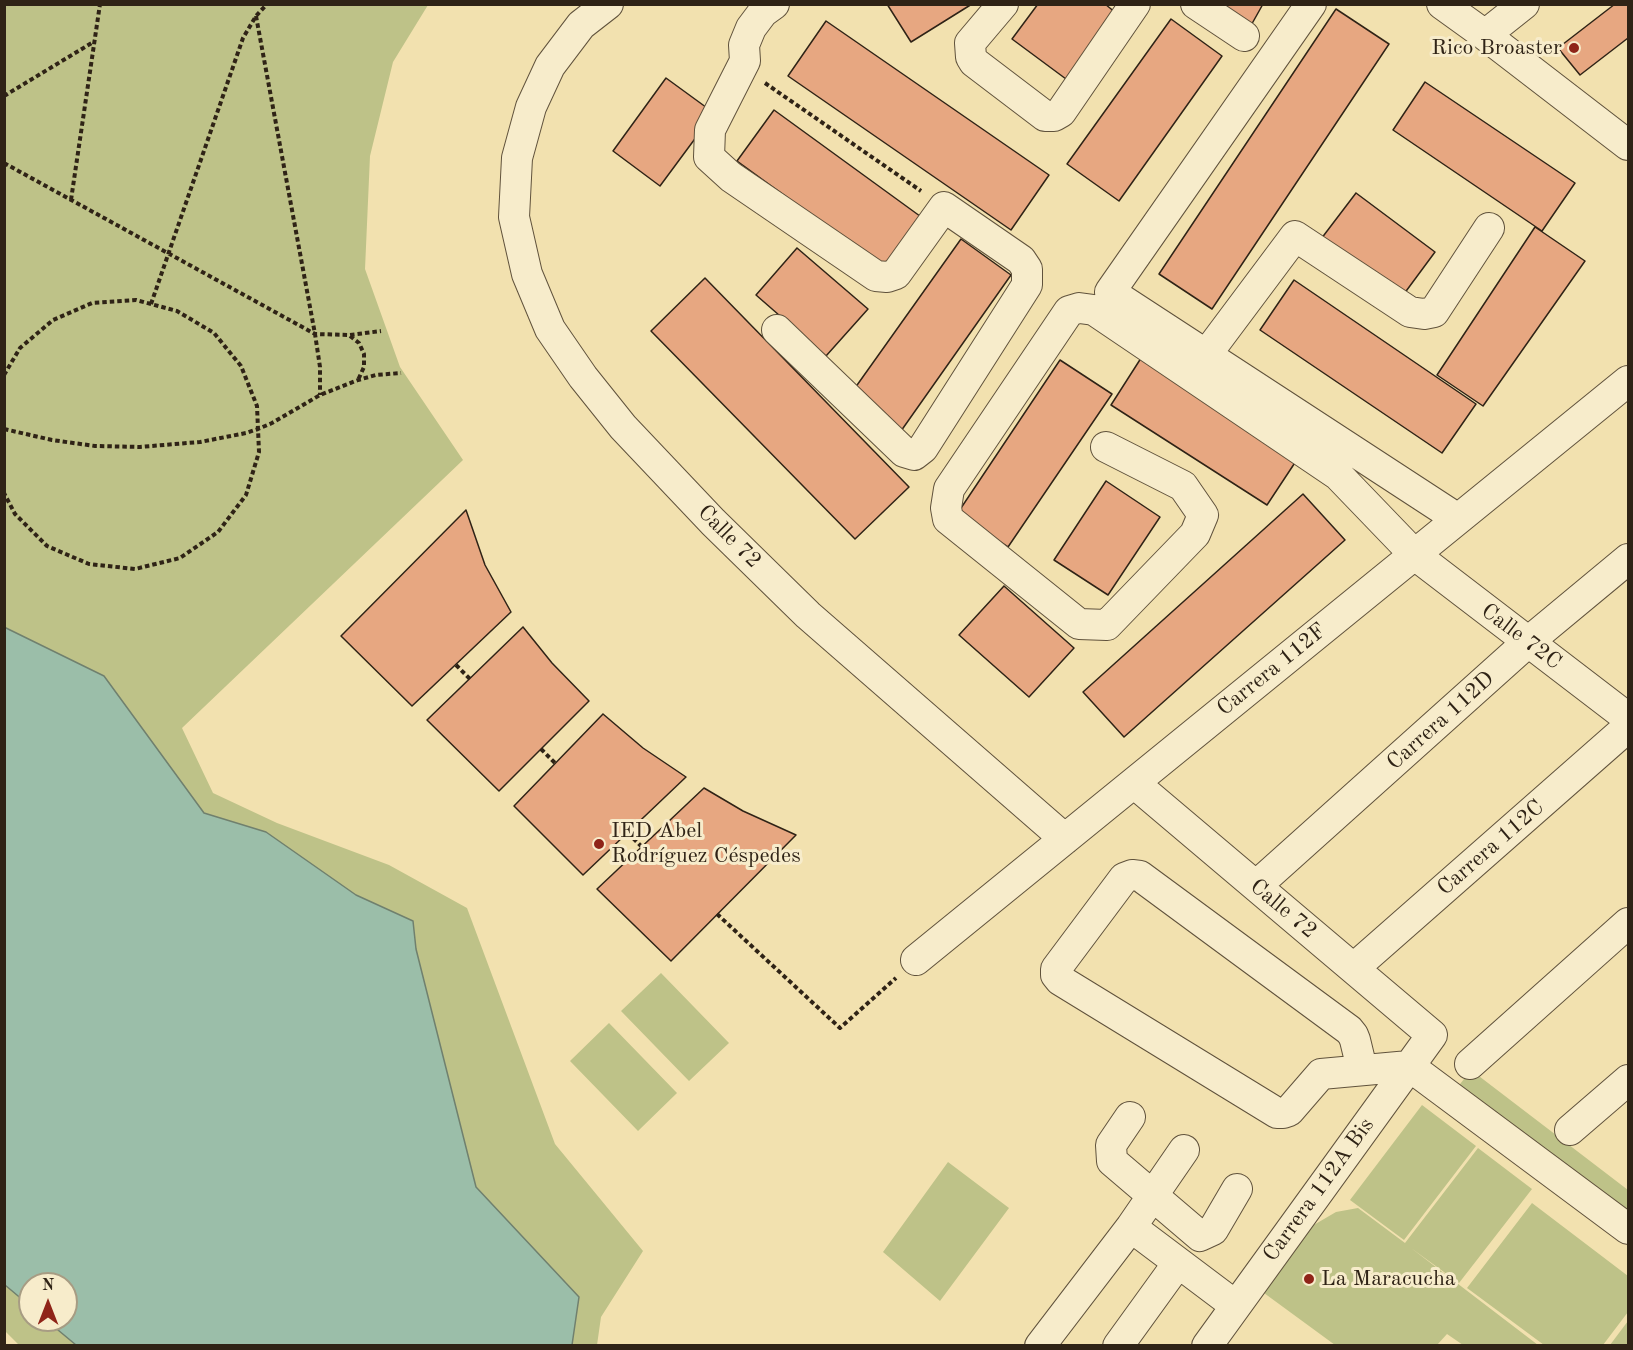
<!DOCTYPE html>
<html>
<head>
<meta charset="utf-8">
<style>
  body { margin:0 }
  #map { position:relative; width:1633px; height:1350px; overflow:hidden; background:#f2e1af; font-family:"Old Standard TT",serif }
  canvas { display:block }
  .frame { position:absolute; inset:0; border:6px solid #2f2316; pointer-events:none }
  .north { position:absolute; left:18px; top:1272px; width:60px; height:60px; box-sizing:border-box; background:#f7eccb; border:2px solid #a79c83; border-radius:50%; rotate:0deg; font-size:16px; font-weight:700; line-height:24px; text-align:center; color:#2f2316 }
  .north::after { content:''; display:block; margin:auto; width:21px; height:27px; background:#8f2418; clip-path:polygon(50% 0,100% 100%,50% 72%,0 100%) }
</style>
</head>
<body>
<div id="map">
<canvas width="1633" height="1350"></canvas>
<div class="frame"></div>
<div class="north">N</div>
</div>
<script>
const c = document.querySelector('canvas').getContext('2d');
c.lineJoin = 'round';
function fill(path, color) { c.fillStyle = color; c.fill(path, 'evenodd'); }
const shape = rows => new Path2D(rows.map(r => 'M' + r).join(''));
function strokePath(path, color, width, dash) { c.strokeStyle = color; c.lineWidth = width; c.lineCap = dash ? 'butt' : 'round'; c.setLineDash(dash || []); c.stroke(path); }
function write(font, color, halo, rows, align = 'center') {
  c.font = font + ' "Old Standard TT",serif'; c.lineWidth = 6; c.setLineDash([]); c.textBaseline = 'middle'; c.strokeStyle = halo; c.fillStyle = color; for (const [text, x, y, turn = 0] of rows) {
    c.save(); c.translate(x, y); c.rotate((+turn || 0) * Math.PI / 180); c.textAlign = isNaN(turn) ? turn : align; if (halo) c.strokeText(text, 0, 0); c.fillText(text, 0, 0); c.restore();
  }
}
const green = shape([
  [4,5,428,5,393,62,370,156,365,269,400,367,463,460,182,728,213,793,277,823,389,865,467,908,555,1144,643,1251,601,1317,597,1345,20,1346,5,1331],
  [30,1284,66,1284,66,1320,30,1320],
  [661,973,729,1043,689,1081,621,1011],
  [609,1023,677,1093,638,1131,570,1061],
  [1471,1070,1628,1190,1628,1218,1457,1088],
  [1422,1105,1476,1146,1404,1240,1350,1200],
  [1478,1148,1532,1189,1459,1283,1411,1248,1538,1345,1463,1345,1447,1334,1437,1345,1335,1345,1264,1293,1312,1226,1336,1212,1358,1208,1405,1243],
  [948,1162,1009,1208,940,1301,883,1252],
  [1532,1203,1628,1276,1628,1312,1603,1345,1544,1345,1467,1288],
  [1628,1321,1628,1345,1610,1345]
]);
const water = shape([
  [4,627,104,676,204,813,266,832,356,895,413,921,416,949,476,1187,579,1297,572,1345,76,1345,46,1320,66,1320,66,1284,30,1284,30,1306,5,1285,4,627]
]);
const building = shape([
  [887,4,972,4,911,42,887,4],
  [1038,4,1105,4,1116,13,1066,79,1012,39,1038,4],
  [1206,4,1263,4,1249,29,1206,4],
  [1615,4,1628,4,1628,38,1580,75,1558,48,1615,4],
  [1336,9,1389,44,1212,309,1159,274,1336,9],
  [1171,19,1222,56,1119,201,1067,164,1171,19],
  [826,21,1049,175,1011,230,788,76,826,21],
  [666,78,714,113,660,186,613,151,666,78],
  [1425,82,1575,183,1542,231,1393,130,1425,82],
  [774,110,924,219,887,270,737,161,774,110],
  [1356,193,1435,252,1401,298,1321,239,1356,193],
  [1535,227,1585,261,1483,406,1437,375,1535,227],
  [961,239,1011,275,901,431,850,395,961,239],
  [797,248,868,309,826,356,756,295,797,248],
  [705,278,909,487,855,539,651,331,705,278],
  [1294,280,1476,404,1442,453,1260,330,1294,280],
  [1143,355,1300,455,1267,505,1111,405,1143,355],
  [1060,360,1112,394,1008,547,957,514,1060,360],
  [1106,481,1160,517,1108,595,1054,560,1106,481],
  [1303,494,1345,540,1124,737,1083,692,1303,494],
  [466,510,485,565,511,612,412,706,341,636,466,510],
  [1004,586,1074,648,1029,697,959,635,1004,586],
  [523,627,552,663,589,701,499,791,427,720,523,627],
  [603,714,643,748,686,777,583,875,514,806,603,714],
  [704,788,743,811,796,835,671,961,597,889,704,788]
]);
const path = shape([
  [256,16,315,334,320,367,320,395],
  [765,83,921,191],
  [4,96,95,41],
  [4,163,315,334,350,335,381,331],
  [71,200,100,4],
  [151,304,243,38,256,16,267,4],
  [350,336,359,343,364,354,364,367,358,380],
  [4,375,20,348,53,320,92,303,136,300,177,311,214,333,241,366,257,406,259,452,246,495,218,532,180,558,135,569,89,564,47,546,15,514,4,493],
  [4,429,52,440,95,446,140,447,200,442,246,433,258,429,272,423,320,395,358,380,376,375,401,373],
  [456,665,470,679],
  [541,749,555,763],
  [628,833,642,847],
  [717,914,840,1028,896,978]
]);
const minor = shape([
  [608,4,581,25,550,66,531,107,517,158,514,217,527,274,550,329,583,377,623,427,713,522,808,615,1065,839],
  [774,4,763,12,751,28,744,45,745,61,710,130,709,157,731,177,876,276,887,277,896,274,944,207,1021,260,1027,269,1027,285,923,448,914,455,904,452,777,330],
  [1003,4,970,43,971,57,974,62,1045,116,1054,116,1061,112,1135,4],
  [1196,4,1244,36],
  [1311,4,1110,292,1458,519],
  [1442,4,1485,35,1628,145],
  [1485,35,1524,4],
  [1206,355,1295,236,1410,312,1424,314,1434,312,1489,228],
  [1106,447,1183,486,1203,515,1195,534,1107,625,1079,624,948,519,946,508,949,489,1069,311,1079,308,1094,310,1338,475,1415,555,1628,718],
  [1134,783,1432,1035,1207,1346],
  [1256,886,1528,642,1628,559],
  [916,960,1628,381],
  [1354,968,1628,727],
  [1470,1064,1628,923],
  [1362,1069,1355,1040,1353,1035,1349,1030,1140,876,1132,875,1124,878,1056,969,1056,975,1060,980,1277,1113,1283,1113,1289,1111,1321,1074,1409,1066,1628,1229],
  [1130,1117,1111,1145,1112,1161,1200,1236,1213,1230,1237,1189],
  [1570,1130,1628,1080],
  [1131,1227,1236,1306],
  [1040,1346,1131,1227,1184,1150],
  [1118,1346,1178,1263]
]);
const markers = [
  [1574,48,6,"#8f2418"],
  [599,844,6,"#8f2418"],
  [1309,1279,6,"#8f2418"]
];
const poiNames = [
  ["Rico Broaster",1562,48,"right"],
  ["IED Abel",611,831],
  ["Rodríguez Céspedes",611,856],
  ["La Maracucha",1321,1279]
];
const streetNames = [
  ["Calle 72",729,537,45],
  ["Calle 72C",1521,637,37],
  ["Carrera 112F",1272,670,-39],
  ["Carrera 112D",1441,721,-42],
  ["Carrera 112C",1491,848,-41],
  ["Calle 72",1283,909,40],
  ["Carrera 112A Bis",1319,1190,-54]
];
fill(green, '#bec288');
fill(water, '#9bbea9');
strokePath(water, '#70806e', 1.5);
fill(building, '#e7a781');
strokePath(building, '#2f2316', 1.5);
strokePath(minor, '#60523c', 32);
strokePath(path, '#2f2316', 4, [4.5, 3]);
strokePath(minor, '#f7eccb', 30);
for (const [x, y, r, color] of markers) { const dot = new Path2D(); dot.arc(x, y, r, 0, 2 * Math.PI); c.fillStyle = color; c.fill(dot); strokePath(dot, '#f7eccb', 2); }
write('22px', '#2f2316', '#f7eccb', poiNames, 'left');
write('22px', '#2f2316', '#f7eccb', streetNames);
</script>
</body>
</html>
